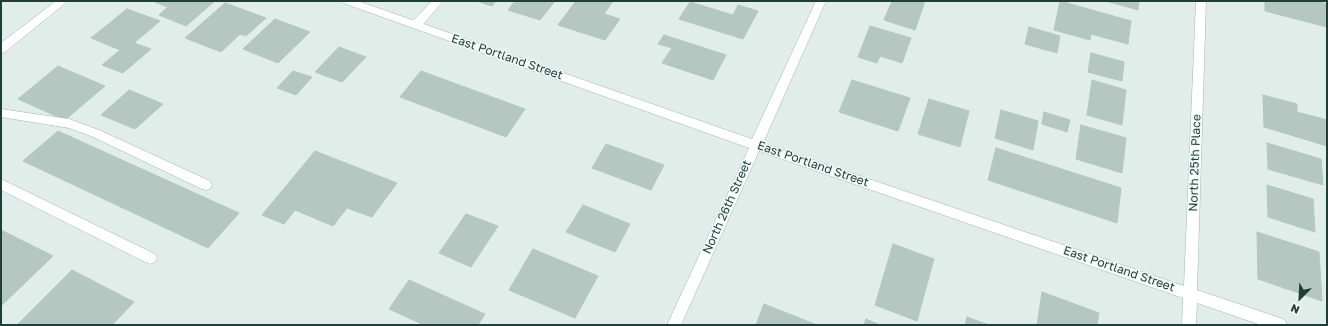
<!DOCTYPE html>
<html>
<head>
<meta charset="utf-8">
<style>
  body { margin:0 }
  #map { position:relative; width:1328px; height:326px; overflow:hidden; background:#e0ede8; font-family:"Golos Text",sans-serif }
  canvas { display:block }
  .frame { position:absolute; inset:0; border:2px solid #1f3e39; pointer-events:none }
  .north { position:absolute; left:1280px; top:278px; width:40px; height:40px; -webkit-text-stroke:3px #f1f9f6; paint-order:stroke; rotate:204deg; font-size:11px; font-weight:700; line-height:16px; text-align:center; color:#1f3e39 }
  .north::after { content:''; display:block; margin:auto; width:14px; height:18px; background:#1f3e39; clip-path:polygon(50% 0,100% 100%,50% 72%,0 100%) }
</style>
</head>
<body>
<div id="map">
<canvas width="1328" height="326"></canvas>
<div class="frame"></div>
<div class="north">N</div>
</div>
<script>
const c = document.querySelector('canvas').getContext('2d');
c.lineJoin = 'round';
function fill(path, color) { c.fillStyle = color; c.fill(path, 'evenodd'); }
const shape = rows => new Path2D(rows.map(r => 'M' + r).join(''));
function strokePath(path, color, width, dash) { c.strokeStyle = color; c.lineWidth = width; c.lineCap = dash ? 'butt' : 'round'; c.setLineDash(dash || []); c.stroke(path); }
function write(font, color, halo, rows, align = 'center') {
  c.font = font + ' "Golos Text",sans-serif'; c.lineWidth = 3; c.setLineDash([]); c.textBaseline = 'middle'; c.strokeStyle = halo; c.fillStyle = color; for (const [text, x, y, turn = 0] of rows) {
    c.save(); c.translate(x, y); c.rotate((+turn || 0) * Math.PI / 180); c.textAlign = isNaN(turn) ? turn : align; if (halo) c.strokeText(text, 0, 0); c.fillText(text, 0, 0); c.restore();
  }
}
const building = shape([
  [152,1,215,1,186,26,159,15,168,7,152,1],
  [477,1,496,1,492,6,477,1],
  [515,1,555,1,540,20,508,10,515,1],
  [576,1,613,1,604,14,620,19,605,40,558,25,576,1],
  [892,1,925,1,915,30,884,20,892,1],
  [1060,1,1131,21,1128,44,1091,34,1090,40,1054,30,1060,1],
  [1106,1,1139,1,1138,10,1106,1],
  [1265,1,1316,1,1327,4,1327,27,1265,11,1265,1],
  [690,2,733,15,738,5,758,11,743,39,679,19,690,2],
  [225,3,266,18,246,36,240,34,221,52,185,38,225,3],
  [127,9,160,21,134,43,151,49,123,73,102,65,120,50,91,38,127,9],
  [275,19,310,32,278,63,243,49,275,19],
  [870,26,911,38,902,63,880,56,877,63,858,57,870,26],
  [1029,27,1060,36,1057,53,1025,44,1029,27],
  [664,35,726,55,713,80,662,63,672,48,658,44,664,35],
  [339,47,366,57,342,82,315,72,339,47],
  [1091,53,1124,62,1122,81,1088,72,1091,53],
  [58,66,105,86,65,120,18,99,58,66],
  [293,71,312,77,296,95,277,88,293,71],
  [421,71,525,109,506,137,400,97,421,71],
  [852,80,910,98,898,131,839,112,852,80],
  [1092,80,1126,90,1122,125,1087,115,1092,80],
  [129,90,163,104,135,129,101,115,129,90],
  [1263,95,1297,104,1297,112,1327,120,1327,146,1264,127,1263,95],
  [929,99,969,111,960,147,918,134,929,99],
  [1001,110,1038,121,1033,150,995,138,1001,110],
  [1044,112,1070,120,1067,132,1042,124,1044,112],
  [1081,125,1126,138,1122,173,1076,159,1081,125],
  [58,131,239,213,208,248,23,161,58,131],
  [1267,143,1321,159,1323,185,1268,169,1267,143],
  [606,144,664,165,651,190,592,168,606,144],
  [996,148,1121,188,1117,223,988,180,996,148],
  [315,151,397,183,372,217,347,208,333,226,295,210,284,224,262,215,315,151],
  [1267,185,1313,199,1315,232,1268,217,1267,185],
  [583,205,630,224,615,252,566,232,583,205],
  [466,214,498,226,471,267,439,253,466,214],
  [1,230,53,256,1,306,1,230],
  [1257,232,1319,252,1322,301,1258,279,1257,232],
  [893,244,934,259,917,321,875,305,893,244],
  [533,249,598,276,575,318,509,290,533,249],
  [72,270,134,302,112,325,17,325,72,270],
  [409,280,485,314,478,325,424,325,389,309,409,280],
  [1042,292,1099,313,1097,325,1037,325,1042,292],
  [764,304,817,325,756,325,764,304],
  [967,317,989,325,965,325,967,317],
  [866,319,880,325,864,325,866,319]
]);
const lane = shape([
  [432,1,443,1,420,28,412,28,411,25,412,22,432,1],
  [1,109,69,119,99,130,210,181,212,185,210,189,206,190,202,189,91,136,69,128,1,117,1,109],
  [1,179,155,254,157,258,155,262,150,264,145,262,1,190,1,179]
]);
const street = shape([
  [56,1,68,1,5,52,1,53,1,43,56,1],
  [342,1,358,1,752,139,816,1,826,1,763,143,1184,286,1196,1,1206,1,1197,290,1280,318,1285,320,1287,325,1261,325,1197,303,1196,325,1182,325,1183,298,759,151,681,325,667,325,749,148,343,3,342,1]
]);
const streetNames = [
  ["East Portland Street",507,57,19],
  ["North 25th Place",1195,163,-88],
  ["East Portland Street",813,164,19],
  ["North 26th Street",727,207,-66],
  ["East Portland Street",1119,269,19]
];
fill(building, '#b5c7c1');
strokePath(building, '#b2c7c0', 1);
strokePath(lane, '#a2b5b0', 1);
strokePath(street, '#a2b5b0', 1);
fill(lane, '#fff');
fill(street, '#fff');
write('12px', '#1f3e39', '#f1f9f6', streetNames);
</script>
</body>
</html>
